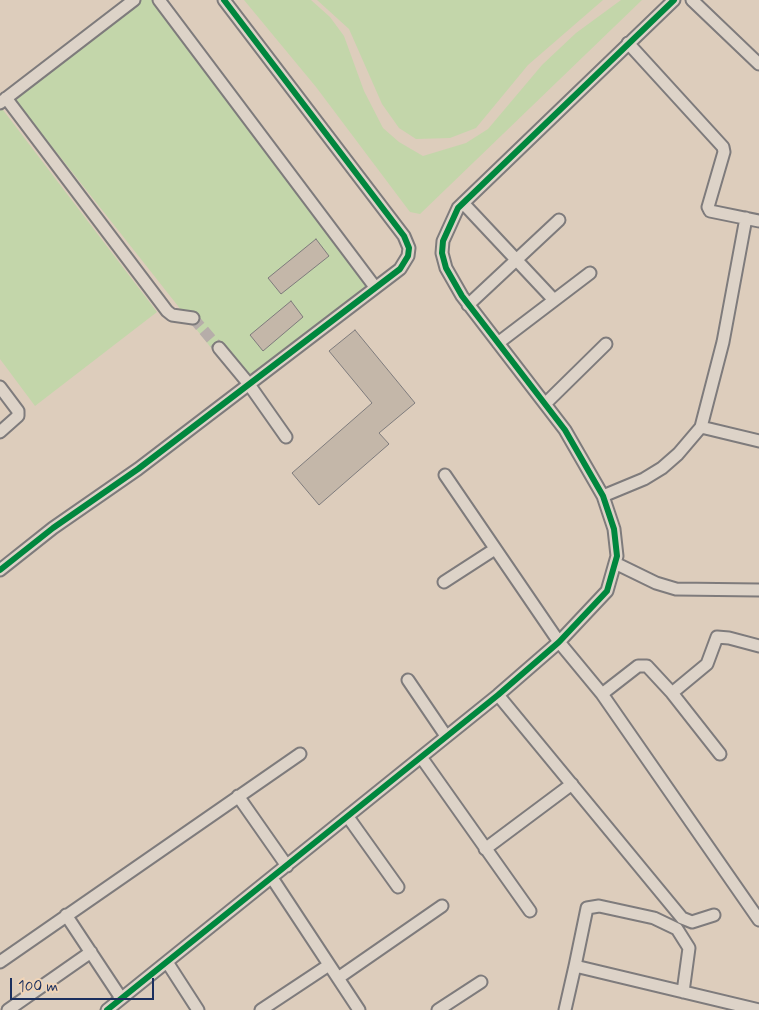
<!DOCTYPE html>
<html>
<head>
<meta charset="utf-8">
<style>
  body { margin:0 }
  #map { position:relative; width:759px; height:1010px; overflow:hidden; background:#ddcdbc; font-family:Mynerve,sans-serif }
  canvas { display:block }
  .scale { position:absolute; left:10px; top:978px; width:144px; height:22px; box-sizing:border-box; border:2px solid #1b2f5e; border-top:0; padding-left:6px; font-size:15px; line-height:18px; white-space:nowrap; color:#1b2f5e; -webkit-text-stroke:4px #f0d4b7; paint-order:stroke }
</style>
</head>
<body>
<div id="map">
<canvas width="759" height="1010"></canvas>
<div class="scale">100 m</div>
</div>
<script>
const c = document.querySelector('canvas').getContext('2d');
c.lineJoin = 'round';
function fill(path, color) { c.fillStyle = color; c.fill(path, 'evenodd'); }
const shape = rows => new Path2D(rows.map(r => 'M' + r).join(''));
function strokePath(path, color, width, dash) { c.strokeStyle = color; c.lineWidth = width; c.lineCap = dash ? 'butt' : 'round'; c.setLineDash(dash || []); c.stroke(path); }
const green = shape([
  [133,0,155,0,376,280,242,387,12,96],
  [244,0,311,0,330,17,344,36,364,91,383,128,399,142,423,156,466,143,488,129,542,65,576,33,621,0,642,0,420,214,410,212,316,87],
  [317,0,603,0,528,65,476,128,450,138,416,139,399,128,382,104,349,29],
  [0,106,157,312,35,406,0,359]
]);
const building = shape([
  [316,239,329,256,281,294,268,278,316,239],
  [291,301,303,317,263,351,250,335,291,301],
  [355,330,415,403,379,433,389,444,319,505,292,473,372,403,329,351,355,330]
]);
const minorTunnel = shape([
  [193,318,219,348]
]);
const minor = shape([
  [159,0,375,287],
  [692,0,759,64],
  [628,43,723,147,724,152,708,207,710,211,759,221],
  [6,98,167,311,172,315,193,318],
  [0,103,134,0],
  [463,203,554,300],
  [468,305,559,220],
  [498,343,590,273],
  [219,348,248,383,286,437],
  [0,387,18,411,18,416,0,432],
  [545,404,606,344],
  [701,427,759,441],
  [445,475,559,642,602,694,759,920],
  [603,496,644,479,662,468,678,454,701,427,723,342,746,218],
  [615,563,656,583,676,589,759,590],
  [0,570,53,528,138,469,400,269,408,256,409,248,404,236,224,0],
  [444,582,495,549],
  [408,680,446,736],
  [672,693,707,664,717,637,729,638,759,646],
  [602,694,638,666,647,666,672,693,720,754],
  [498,695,682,918,692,922,714,915],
  [421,757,530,911],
  [238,796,287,866],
  [348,817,398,887],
  [485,849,572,784],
  [272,878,359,1010],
  [66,915,121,998],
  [0,962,300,754],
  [167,962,198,1010],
  [575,966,587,908,599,906,654,918,677,929,689,948,683,992],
  [338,978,442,906],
  [8,1010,91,952],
  [107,1010,498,695,559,642,607,591,617,556,614,529,603,496,565,430,462,296,446,268,442,253,443,241,458,208,674,0],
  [261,1010,329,965],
  [438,1010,481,982],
  [565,1010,575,966,759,1010]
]);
const cycleway = shape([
  [0,570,53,528,138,469,400,269,408,256,409,248,404,236,224,0],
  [107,1010,498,695,559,642,607,591,617,556,614,529,603,496,565,430,462,296,446,268,442,253,443,241,458,208,674,0]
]);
fill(green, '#c3d6aa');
fill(building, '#c4b7a9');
strokePath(building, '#7e7b7c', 1);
strokePath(minorTunnel, '#b6ada9', 11, [11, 5.5]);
strokePath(minor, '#7e7b7c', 15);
strokePath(minor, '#ddd3c8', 11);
strokePath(cycleway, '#00873e', 6);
</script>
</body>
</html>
